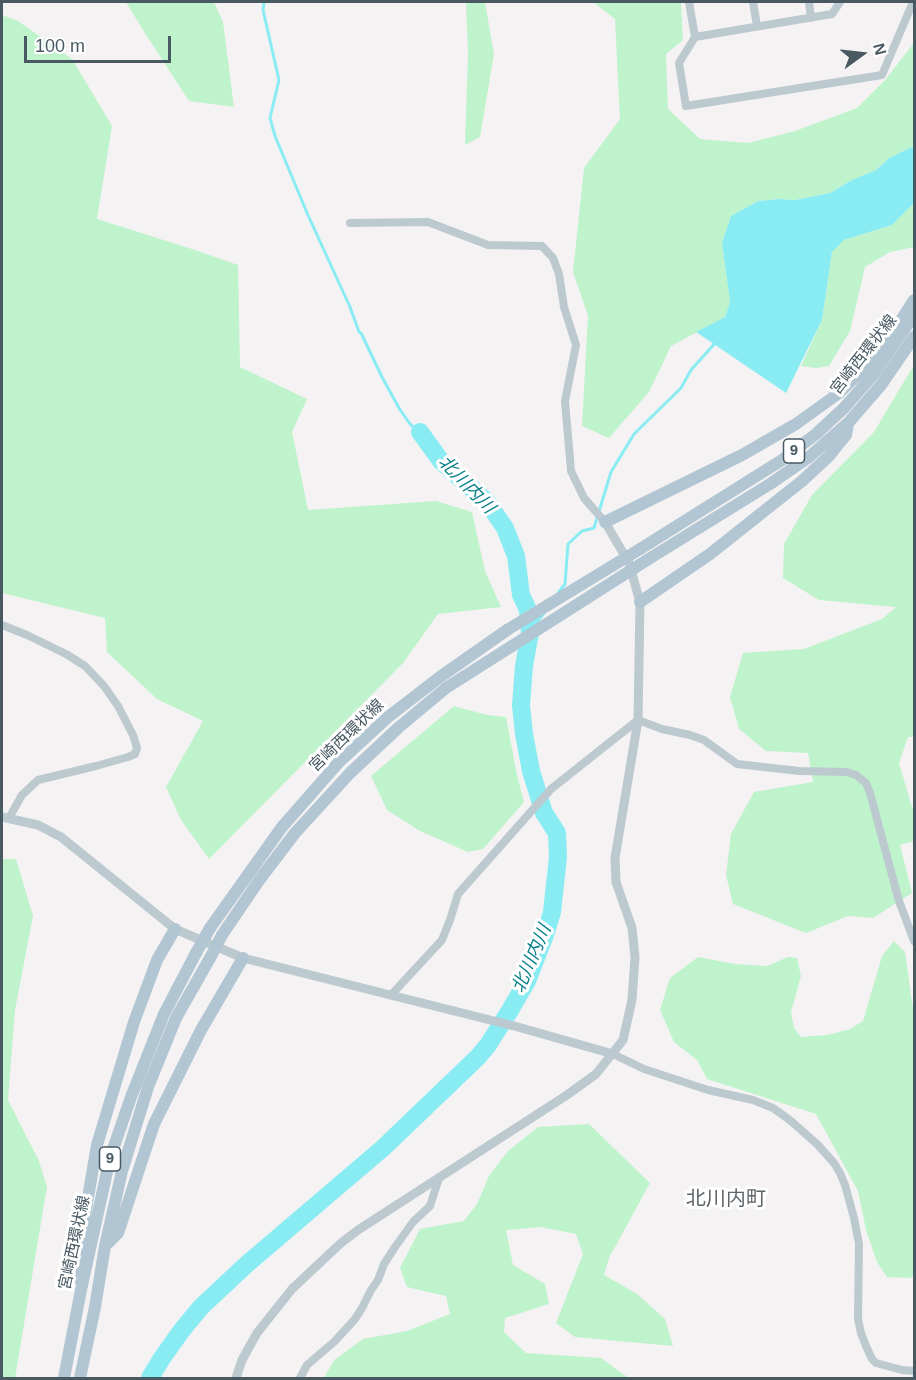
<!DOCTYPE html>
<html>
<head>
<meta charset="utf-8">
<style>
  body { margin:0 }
  #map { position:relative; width:916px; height:1380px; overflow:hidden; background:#f5f2f3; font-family:Arial,sans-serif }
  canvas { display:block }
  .frame { position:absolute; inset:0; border:3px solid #485962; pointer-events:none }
  .north { position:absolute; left:832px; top:24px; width:60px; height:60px; -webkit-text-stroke:4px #fff; paint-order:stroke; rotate:75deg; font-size:16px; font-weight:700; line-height:24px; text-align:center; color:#485962 }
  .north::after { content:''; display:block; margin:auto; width:21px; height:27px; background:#485962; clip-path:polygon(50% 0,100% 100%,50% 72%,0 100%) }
  .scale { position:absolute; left:24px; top:36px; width:147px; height:27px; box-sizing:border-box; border:3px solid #485962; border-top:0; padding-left:8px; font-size:18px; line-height:21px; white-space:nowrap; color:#485962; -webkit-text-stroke:4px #fff; paint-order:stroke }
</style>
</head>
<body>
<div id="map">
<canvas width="916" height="1380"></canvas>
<div class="frame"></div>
<div class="north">N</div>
<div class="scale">100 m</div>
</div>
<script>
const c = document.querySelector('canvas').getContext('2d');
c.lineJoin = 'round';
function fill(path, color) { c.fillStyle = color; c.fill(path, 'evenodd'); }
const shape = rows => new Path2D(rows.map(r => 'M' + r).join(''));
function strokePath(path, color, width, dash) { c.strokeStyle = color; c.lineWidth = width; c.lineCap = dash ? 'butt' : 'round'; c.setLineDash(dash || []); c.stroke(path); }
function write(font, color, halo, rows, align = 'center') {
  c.font = font + ' Arial,"Noto Sans JP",sans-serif'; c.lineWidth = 6; c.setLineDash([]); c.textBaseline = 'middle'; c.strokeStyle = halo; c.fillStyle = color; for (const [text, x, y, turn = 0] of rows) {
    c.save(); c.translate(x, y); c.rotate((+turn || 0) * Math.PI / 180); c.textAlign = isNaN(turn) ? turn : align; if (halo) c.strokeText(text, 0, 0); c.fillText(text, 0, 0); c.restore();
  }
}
const green = shape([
  [126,2,214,2,223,22,234,107,189,101,143,30],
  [466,2,485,2,494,54,480,137,465,145,468,54],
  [593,2,681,2,683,40,666,54,668,109,700,139,748,143,795,131,857,108,885,80,914,43,914,146,889,158,876,170,852,180,830,193,795,200,779,199,758,201,731,216,722,243,730,302,725,317,671,346,649,392,609,438,582,426,588,316,573,272,584,168,620,119,615,19],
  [2,15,18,21,72,59,112,126,97,219,195,250,238,265,240,367,307,399,292,432,308,510,436,501,472,512,485,571,501,607,438,614,403,663,209,859,181,820,166,787,203,721,157,699,107,652,105,618,2,593],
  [914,203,914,247,890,252,865,267,850,331,829,366,816,368,801,366,822,320,832,252,844,240,892,225],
  [914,365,914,737,908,737,899,763,911,804,914,810,914,841,900,845,912,893,873,918,848,916,806,933,733,904,726,875,731,834,754,792,813,782,808,753,766,751,739,729,730,697,743,653,804,649,882,619,896,607,819,600,783,578,784,544,812,495,874,432],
  [454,706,487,715,506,717,517,775,524,802,483,849,468,852,420,831,387,810,371,776],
  [2,859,16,859,33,916,15,1010,8,1100,39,1161,47,1187,15,1378,2,1378],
  [894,941,905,952,913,1009,914,1028,914,1276,909,1278,887,1277,877,1262,866,1230,858,1191,816,1114,707,1079,697,1060,674,1042,660,1010,670,978,698,957,735,964,767,966,788,957,797,958,801,976,791,1012,794,1028,801,1037,828,1035,850,1029,863,1021,882,956],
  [589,1124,650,1183,609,1258,604,1275,637,1294,665,1319,673,1346,575,1337,556,1323,583,1254,576,1234,540,1227,506,1230,513,1265,545,1284,549,1304,505,1318,504,1332,526,1353,601,1358,626,1376,627,1378,324,1378,334,1360,363,1339,407,1331,450,1314,446,1296,407,1287,400,1268,420,1229,464,1221,477,1204,489,1176,508,1151,538,1127]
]);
const water = shape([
  [914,146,914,203,892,225,844,240,832,252,822,320,786,393,696,332,725,317,730,302,722,243,731,216,758,201,779,199,795,200,830,193,852,180,876,170,889,158]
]);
const stream = shape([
  [264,2,263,10,279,80,270,118,275,136,307,213,350,307,359,332,361,333,382,377,399,408,410,424,420,432],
  [558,593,565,584,568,544,582,531,594,528,611,472,634,434,681,388,691,370,717,341],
  [535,625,544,613]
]);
const river = shape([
  [150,1378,162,1358,182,1330,201,1307,247,1264,383,1148,478,1057,488,1045,509,1012,527,981,545,935,552,912,558,857,557,833,544,813,531,771,524,734,521,705,524,666,530,633,528,610,521,595,516,556,505,528,487,502,441,461,420,432]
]);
const minor = shape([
  [689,2,695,37,679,63,686,106,882,75,913,2],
  [753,2,757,26],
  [809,2,811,18],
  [695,37,832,14,840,2],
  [350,223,428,222,488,245,542,246,553,258,559,274,564,307,576,345,565,401,571,471,584,498,605,522],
  [2,625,27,635,66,654,85,666,104,686,118,706,133,735,137,748,135,754,128,757,96,766,38,780,22,795,9,818],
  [391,995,442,940,450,920,458,894,551,789,638,720,662,729,690,735,704,740,737,764,799,771,847,772,856,775,866,783,870,793,899,901,914,941],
  [613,1054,644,1069,708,1090,753,1100,773,1108,791,1121,818,1145,834,1163,840,1173,845,1185,854,1218,859,1244,858,1319,861,1333,866,1346,872,1359,876,1363,902,1370,914,1371],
  [300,1378,307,1365,335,1341,355,1319,362,1308,371,1290,378,1280,384,1264,395,1247,413,1222,430,1206,439,1178]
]);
const tertiary = shape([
  [2,817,38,825,61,837,175,929,243,958,518,1027,613,1054],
  [236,1378,242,1360,257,1333,292,1289,341,1243,358,1230,567,1095,596,1074,623,1040,632,1000,635,957,632,928,616,882,615,858,638,720,640,602,629,563,605,522]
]);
const primary = shape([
  [605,522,742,455,796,424,839,393,858,374,887,342,914,300],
  [640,549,782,460,816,434,844,408,873,375,914,315],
  [647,560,770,484,809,457,849,422,881,385,914,337],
  [640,602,710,554,802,481,829,456,846,435,848,423],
  [210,928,282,827,339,762,388,717,440,677,507,630],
  [222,935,260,879,295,833,350,773,398,728,446,688,512,646],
  [106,1245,118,1233,154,1124,201,1030,243,958],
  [80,1280,78,1256,97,1145,134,1022,157,960,175,929],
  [64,1378,81,1290,110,1158,131,1097,164,1014,196,953],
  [80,1378,95,1307,105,1246,122,1171,148,1087,176,1018,210,958]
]);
const primaryBridge = shape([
  [507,630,640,549],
  [512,646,647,560],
  [196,953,210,928],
  [210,958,222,935]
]);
const shields = [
  [794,451,21],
  [110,1159,21]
];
const shieldNames = [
  ["9",794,451],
  ["9",110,1159]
];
const streetNames = [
  ["宮崎西環状線",864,355,-52],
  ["宮崎西環状線",347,736,-44],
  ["宮崎西環状線",75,1243,-78]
];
const waterNames = [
  ["北川内川",466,485,46],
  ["北川内川",532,959,-67]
];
const quarterNames = [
  ["北川内町",726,1199]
];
fill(green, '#bff3cc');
fill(water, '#8aecf3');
strokePath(stream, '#8aecf3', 3);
strokePath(river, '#8aecf3', 18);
strokePath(minor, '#bcc9cf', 8);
strokePath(tertiary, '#bcc9cf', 9);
strokePath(primary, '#b1c6d2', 12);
strokePath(primaryBridge, '#b1c6d2', 12);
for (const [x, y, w] of shields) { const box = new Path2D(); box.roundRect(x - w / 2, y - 12, w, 24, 4.5); c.fillStyle = '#fff'; c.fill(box); strokePath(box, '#485962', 1.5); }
write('bold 15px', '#485962', null, shieldNames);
write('16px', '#485962', '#fff', streetNames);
write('italic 18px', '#067f88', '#fff', waterNames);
write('20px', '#5e6468', '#fff', quarterNames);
</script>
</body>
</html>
